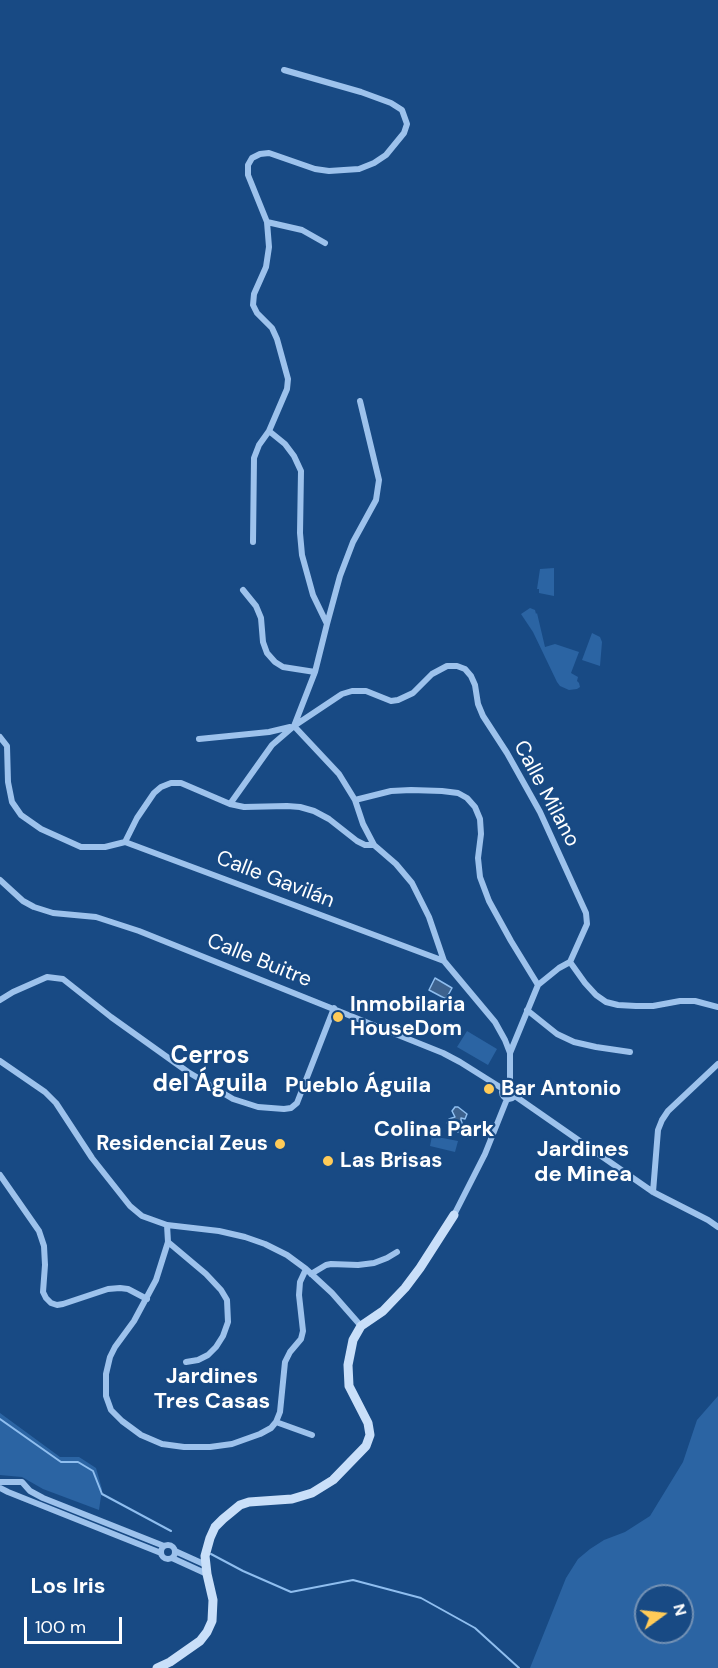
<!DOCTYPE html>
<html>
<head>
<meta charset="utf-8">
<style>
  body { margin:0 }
  #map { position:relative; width:718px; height:1668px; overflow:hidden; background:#184a84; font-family:"DM Sans",sans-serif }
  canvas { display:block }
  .north { position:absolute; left:634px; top:1584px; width:60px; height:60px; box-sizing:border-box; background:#184a84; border:2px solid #7492b5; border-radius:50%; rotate:75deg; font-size:16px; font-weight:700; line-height:24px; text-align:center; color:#fff }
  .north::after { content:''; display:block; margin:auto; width:21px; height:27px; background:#ffcb58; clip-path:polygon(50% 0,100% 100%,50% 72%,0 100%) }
  .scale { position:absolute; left:24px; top:1617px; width:98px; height:27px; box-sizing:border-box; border:3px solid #fff; border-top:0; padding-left:8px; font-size:18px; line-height:21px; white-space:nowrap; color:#fff; -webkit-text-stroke:4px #184a84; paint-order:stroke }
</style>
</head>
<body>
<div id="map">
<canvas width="718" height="1668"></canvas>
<div class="north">N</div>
<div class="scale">100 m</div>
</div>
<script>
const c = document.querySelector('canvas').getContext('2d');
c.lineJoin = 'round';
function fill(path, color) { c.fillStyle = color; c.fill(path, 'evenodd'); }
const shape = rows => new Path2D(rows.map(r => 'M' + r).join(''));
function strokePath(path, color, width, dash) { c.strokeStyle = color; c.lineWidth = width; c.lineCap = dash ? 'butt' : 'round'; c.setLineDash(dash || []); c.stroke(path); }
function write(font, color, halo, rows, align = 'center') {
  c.font = font + ' "DM Sans",sans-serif'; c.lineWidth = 4.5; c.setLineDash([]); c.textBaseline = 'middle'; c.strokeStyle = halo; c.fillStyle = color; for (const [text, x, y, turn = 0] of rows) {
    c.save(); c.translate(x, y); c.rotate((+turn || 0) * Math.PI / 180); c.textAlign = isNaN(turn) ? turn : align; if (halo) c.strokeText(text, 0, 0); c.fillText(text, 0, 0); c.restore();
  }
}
const green = shape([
  [554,568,554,596,539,593,539,589,537,589,540,569],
  [530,608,535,610,536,614,537,613,545,647,555,644,579,652,571,673,578,677,577,681,579,683,580,687,577,689,569,690,560,686,557,682,533,632,521,614],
  [592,633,600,637,602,642,600,666,582,660],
  [467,1031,497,1049,488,1065,457,1047],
  [432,1136,458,1141,455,1152,430,1146],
  [718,1396,718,1668,530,1668,566,1578,578,1559,590,1549,604,1540,625,1532,650,1516,683,1462,697,1420],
  [646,1596,682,1596,682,1632,646,1632],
  [0,1413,60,1457,79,1457,96,1468,102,1489,99,1510,43,1489,22,1477,0,1475]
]);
const water = shape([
  [435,978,452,988,446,999,429,990,435,978],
  [455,1107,458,1107,467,1114,465,1119,461,1118,461,1120,462,1123,460,1131,458,1132,447,1123,449,1119,455,1117,452,1111,455,1107]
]);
const stream = shape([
  [0,1419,61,1462,78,1462,93,1471,102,1494,171,1531],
  [211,1554,243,1571,291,1592,353,1580,421,1598,475,1628,519,1668]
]);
const street = shape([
  [284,70,361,92,391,103,402,110,407,124,404,133,386,155,374,163,359,169,329,171,315,169,269,153,260,154,252,158,248,165,248,175,267,222,269,247,266,267,254,294,253,305,257,313,272,328,277,339,288,379,287,389,269,431,285,444,294,456,301,471,300,533,302,555,313,595,327,624,315,672,294,726,339,774,355,800,363,824,374,845,396,864,412,883,429,917,444,961,495,1022,505,1040,510,1053,510,1086],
  [267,222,302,230,325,243],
  [253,542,254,458,259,445,269,431],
  [243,590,256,606,261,618,263,642,267,653,275,662,283,667,315,672],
  [327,624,340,576,353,542,376,500,379,480,360,401],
  [0,737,7,746,8,782,12,802,21,815,41,829,81,847,105,847,125,842,444,961],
  [199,739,269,732,290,727],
  [355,800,391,791,411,790,442,791,458,793,467,798,475,807,480,819,481,834,478,858,480,877,489,901,511,941,538,985],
  [230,804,272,745,294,726,342,694,352,691,366,691,391,701,398,700,413,693,432,674,447,666,457,666,465,669,471,676,475,685,478,704,483,716,507,753,540,812,586,913,587,924,570,962,585,983,596,995,606,1002,618,1005,636,1006,653,1006,680,1001,695,1001,718,1007],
  [125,842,137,818,154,793,161,787,171,783,181,783,230,804,244,807,287,806,300,807,314,811,329,819,357,841,365,845,374,845],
  [0,880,23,901,34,907,53,913,96,917,139,931,443,1053,460,1062,503,1089],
  [0,1000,13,992,47,977,63,979,111,1017,188,1072,233,1099,258,1107,284,1109,291,1108,297,1103,334,1008],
  [527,1010,557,1034,574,1042,596,1047,630,1052],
  [510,1053,538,985,559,968,570,962],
  [0,1061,45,1092,56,1103,92,1158,130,1206,142,1216,167,1225,219,1231,245,1237,265,1244,287,1255,306,1269,332,1293,361,1326],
  '502 1092a7 7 0 1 1 14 0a7 7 0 1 1-14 0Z',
  [515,1096,653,1192,708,1220,718,1227],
  [0,1175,39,1231,44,1246,45,1265,43,1292,46,1298,51,1303,57,1305,63,1304,108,1289,120,1288,128,1289,147,1299],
  [653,1192,658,1130,662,1120,668,1111,718,1064],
  [454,1215,485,1154,507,1099],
  [167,1225,168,1242,156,1280,134,1321,115,1347,110,1357,106,1374,106,1396,111,1410,122,1421,141,1435,162,1444,184,1447,210,1447,232,1444,260,1434,271,1428,276,1422,280,1412,285,1362,290,1352,301,1339,303,1331,299,1295,300,1282,306,1269],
  [168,1242,206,1274,221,1290,227,1300,228,1322,223,1336,216,1347,208,1355,198,1360,186,1362],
  [311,1274,326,1265,331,1264,358,1265,374,1263,387,1258,397,1252],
  [276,1422,312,1435],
  [0,1482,22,1482,30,1491,43,1498,164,1546],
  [0,1488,8,1492,161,1553],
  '161 1552a7 7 0 1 1 14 0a7 7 0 1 1-14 0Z',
  [175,1551,206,1565],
  [172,1558,207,1574]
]);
const secondary = shape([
  [157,1668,170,1662,200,1641,207,1632,212,1621,213,1600,207,1574,205,1556,210,1538,215,1527,223,1519,240,1505,249,1502,292,1499,312,1493,333,1480,366,1446,370,1435,368,1423,349,1386,348,1365,353,1340,361,1326,383,1311,405,1288,420,1268,454,1215]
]);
const markers = [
  [338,1017,6,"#ffcb58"],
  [489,1089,6,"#ffcb58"],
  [280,1144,6,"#ffcb58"],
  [328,1161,6,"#ffcb58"]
];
const streetNames = [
  ["Calle Milano",546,794,62],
  ["Calle Gavilán",275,880,21],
  ["Calle Buitre",259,961,22]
];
const poiNames = [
  ["Inmobilaria",350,1005],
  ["HouseDom",350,1029],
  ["Bar Antonio",501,1089],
  ["Residencial Zeus",268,1144,"right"],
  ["Las Brisas",340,1161]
];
const neighbourhoodNames = [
  ["Pueblo Águila",358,1086],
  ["Colina Park",434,1130],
  ["Jardines",583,1150],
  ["de Minea",583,1175],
  ["Jardines",212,1377],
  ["Tres Casas",212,1402],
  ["Los Iris",68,1587]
];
const quarterNames = [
  ["Cerros",210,1057],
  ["del Águila",210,1085]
];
fill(green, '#2b64a3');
fill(water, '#3d628e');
strokePath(water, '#8fbeef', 1.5);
strokePath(stream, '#8fbeef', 2);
strokePath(street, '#9dc2ec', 6);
strokePath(secondary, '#c9dff9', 9);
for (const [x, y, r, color] of markers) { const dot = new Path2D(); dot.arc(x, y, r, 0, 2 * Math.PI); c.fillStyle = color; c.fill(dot); strokePath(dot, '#184a84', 2); }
write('21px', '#fff', '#184a84', streetNames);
write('bold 21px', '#fff', '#184a84', poiNames, 'left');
write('bold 22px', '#fff', '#184a84', neighbourhoodNames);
write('bold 24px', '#fff', '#184a84', quarterNames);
</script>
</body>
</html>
